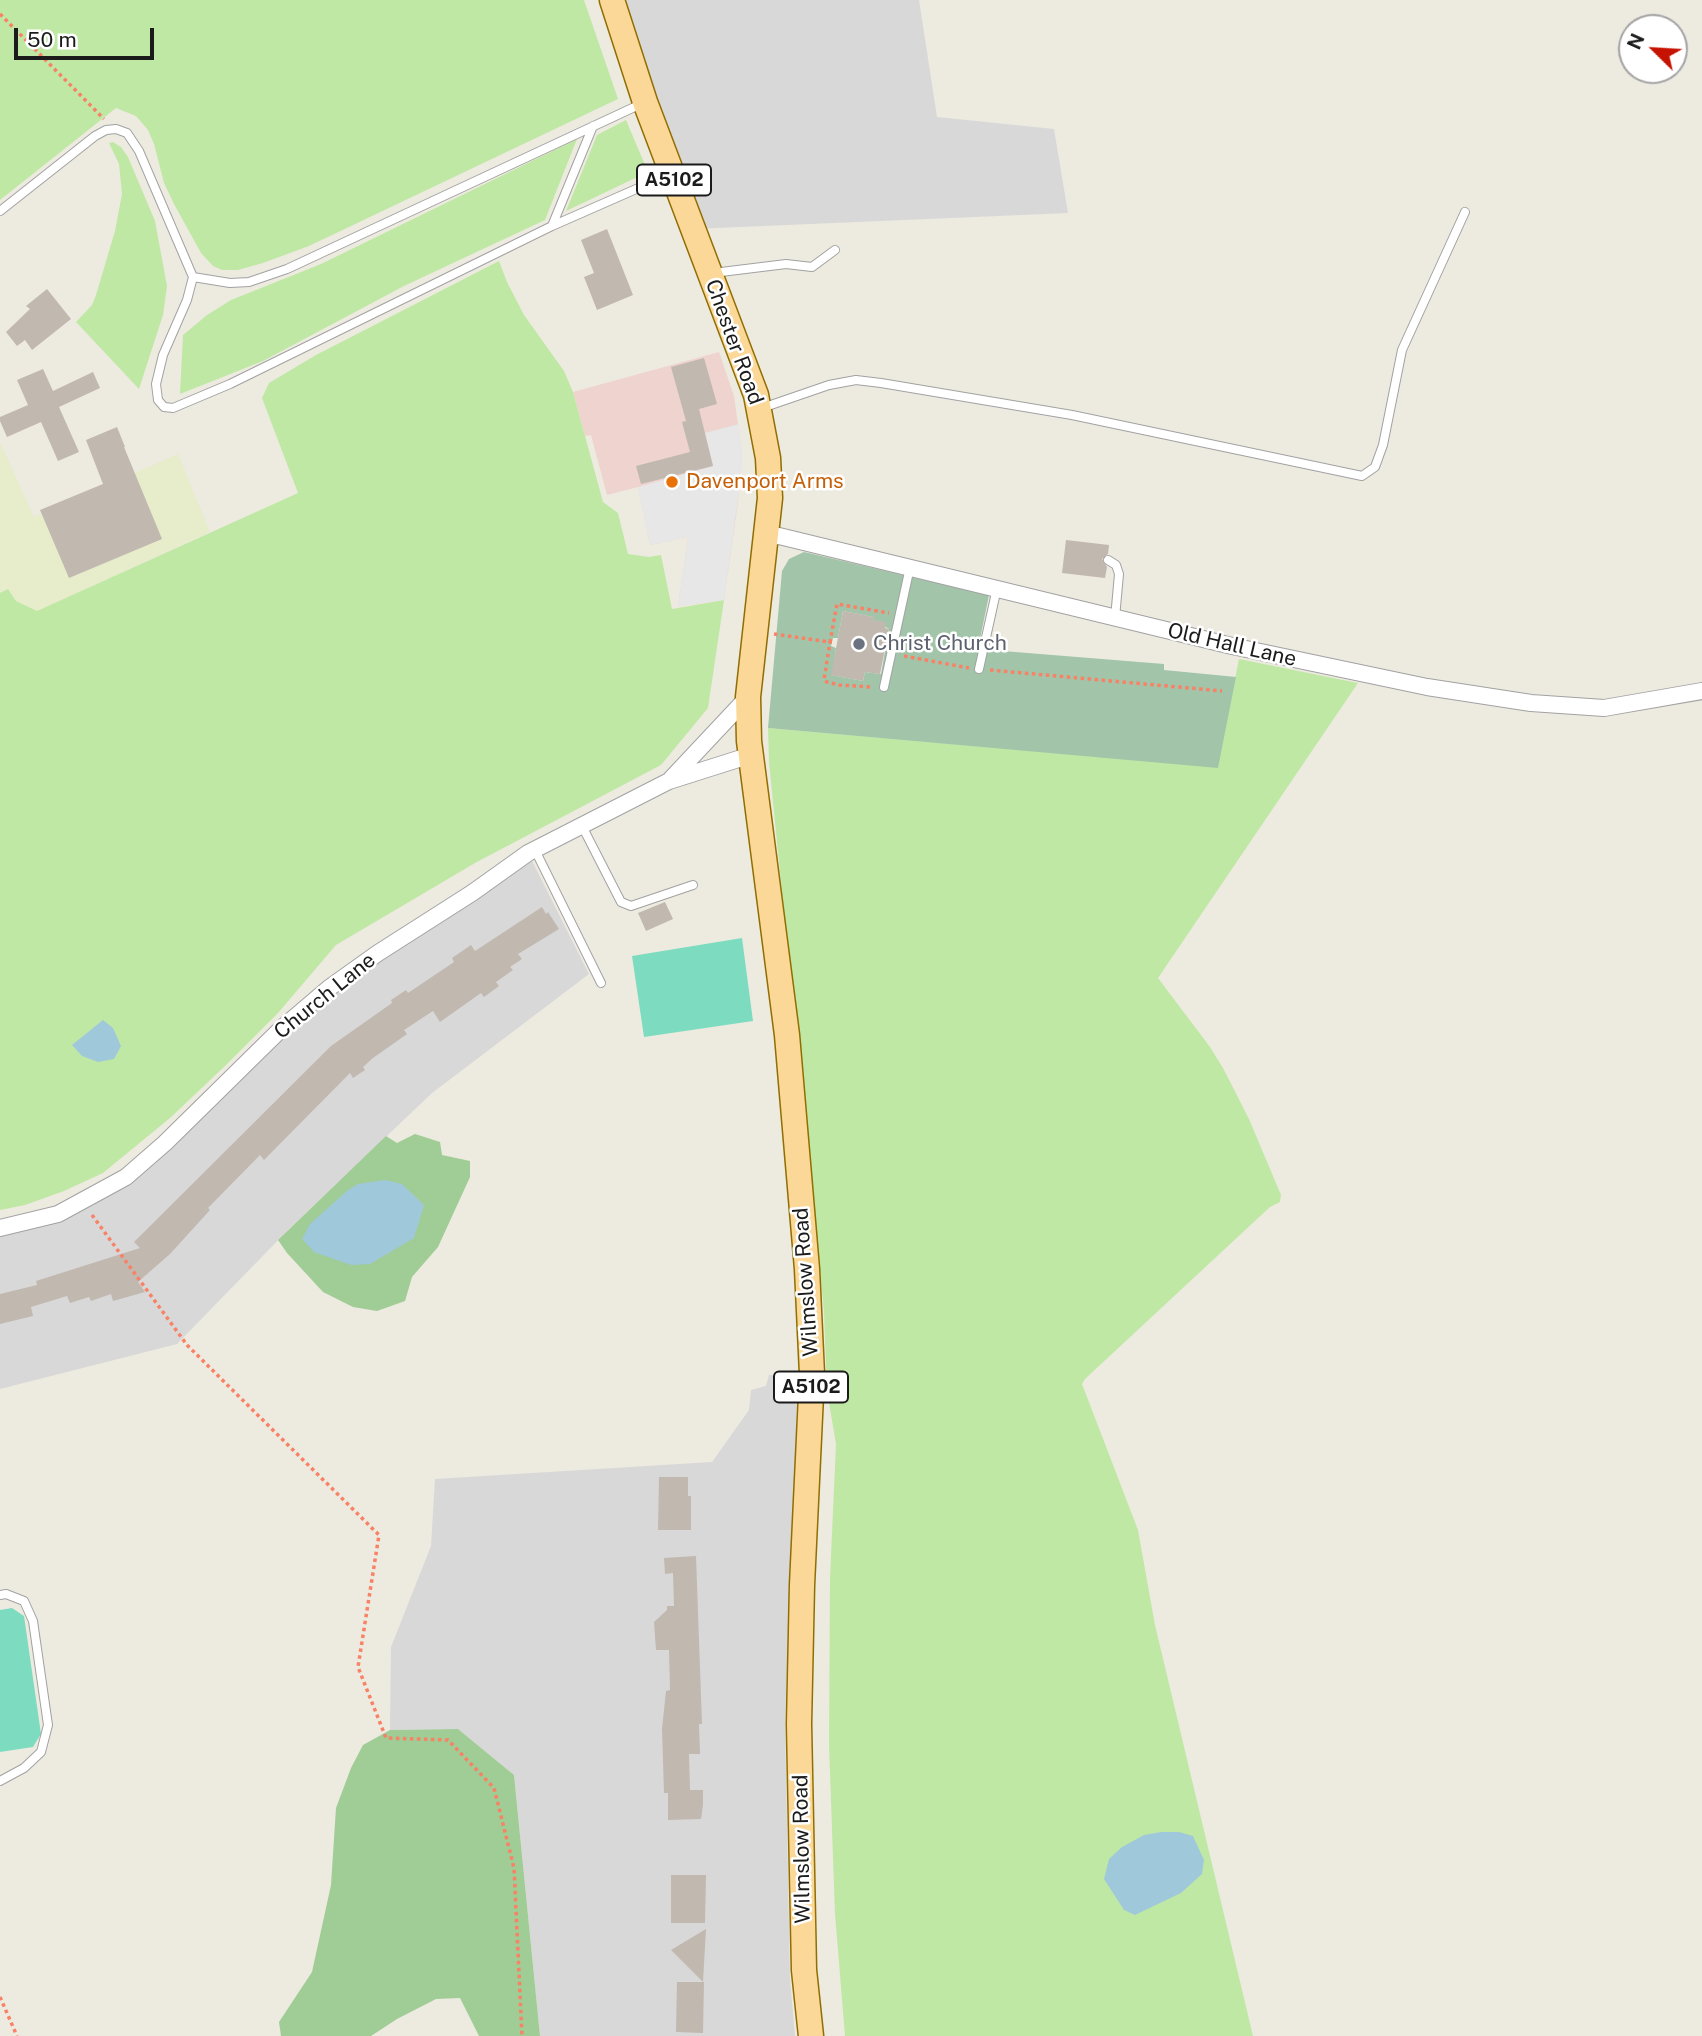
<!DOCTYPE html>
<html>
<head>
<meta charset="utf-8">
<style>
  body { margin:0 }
  #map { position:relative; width:1702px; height:2036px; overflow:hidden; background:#edeae0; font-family:"Public Sans",sans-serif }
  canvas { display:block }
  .north { position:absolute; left:1618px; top:14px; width:70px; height:70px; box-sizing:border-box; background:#fff; border:2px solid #a4a4a4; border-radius:50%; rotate:294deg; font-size:19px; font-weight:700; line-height:28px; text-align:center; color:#1b1b1b }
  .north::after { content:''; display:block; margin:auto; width:24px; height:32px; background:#c51201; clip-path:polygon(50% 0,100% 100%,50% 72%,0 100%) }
  .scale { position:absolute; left:14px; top:28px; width:140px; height:32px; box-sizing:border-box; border:4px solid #1b1b1b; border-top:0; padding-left:9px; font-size:21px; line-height:24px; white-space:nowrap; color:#1b1b1b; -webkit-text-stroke:5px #fff; paint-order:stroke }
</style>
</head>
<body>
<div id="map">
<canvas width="1702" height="2036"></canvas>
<div class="north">N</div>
<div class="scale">50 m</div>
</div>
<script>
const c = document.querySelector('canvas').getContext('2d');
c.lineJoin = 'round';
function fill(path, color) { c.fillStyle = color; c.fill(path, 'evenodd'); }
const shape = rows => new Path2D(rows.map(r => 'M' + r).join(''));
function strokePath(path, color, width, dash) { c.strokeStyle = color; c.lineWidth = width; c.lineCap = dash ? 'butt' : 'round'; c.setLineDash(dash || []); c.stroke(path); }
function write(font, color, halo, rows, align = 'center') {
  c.font = font + ' "Public Sans",sans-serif'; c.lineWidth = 5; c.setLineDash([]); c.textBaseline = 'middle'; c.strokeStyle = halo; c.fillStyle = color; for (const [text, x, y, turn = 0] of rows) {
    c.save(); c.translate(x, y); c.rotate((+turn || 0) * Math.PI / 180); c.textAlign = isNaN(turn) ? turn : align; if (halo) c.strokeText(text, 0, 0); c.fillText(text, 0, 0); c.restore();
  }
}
const residential = shape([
  [612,0,919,0,937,117,1054,129,1068,213,693,229],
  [528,853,589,974,432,1093,289,1229,177,1344,0,1389,0,1228,58,1214,126,1177,282,1028],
  [769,1375,798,1377,785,1722,790,1980,795,2036,540,2036,514,1775,458,1729,390,1730,391,1647,431,1546,435,1479,712,1462,749,1410,751,1390,766,1386]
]);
const commercial = shape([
  [719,352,734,396,742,453,738,502,724,600,678,606,688,537,650,545,638,487,607,495,591,435,585,436,573,392]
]);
const farmland = shape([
  [0,442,34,517,178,454,210,532,36,612,16,601,8,589,0,593]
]);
const grass = shape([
  [0,0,584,0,618,99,309,246,263,263,238,270,222,270,213,266,201,253,174,204,164,183,154,144,148,130,136,116,116,108,0,200],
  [626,120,648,172,566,211,597,135],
  [577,139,545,220,404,286,263,361,180,394,183,335,207,315,231,300,321,264],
  [113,142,121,147,128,157,155,221,167,286,163,315,139,389,76,322,92,305,96,295,115,231,122,194,119,164,109,143],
  [499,261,507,282,524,315,564,371,573,392,603,502,618,513,628,554,649,557,661,555,672,609,724,600,708,708,661,765,475,863,336,945,278,1013,224,1067,170,1118,103,1173,64,1191,25,1205,0,1210,0,593,8,589,16,601,37,611,298,493,262,398,269,383,316,355],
  [1239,659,1358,683,1158,978,1210,1047,1223,1068,1249,1119,1281,1195,1280,1202,1270,1207,1085,1379,1082,1384,1138,1530,1155,1625,1253,2036,845,2036,835,1914,829,1745,830,1578,836,1444,827,1391,824,1312,769,762,768,728,1217,767]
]);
const forest = shape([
  [415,1134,440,1142,442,1155,470,1161,470,1177,438,1247,412,1277,405,1301,377,1311,353,1307,323,1292,287,1253,278,1240,386,1136,397,1143],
  [458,1729,514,1775,540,2036,479,2036,460,1998,436,1999,397,2019,371,2036,281,2036,279,2022,312,1972,331,1885,336,1808,351,1768,363,1745,390,1730]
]);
const cemetery = shape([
  [804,552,989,595,978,649,1164,664,1164,670,1236,677,1218,768,768,728,782,571,789,559],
  [843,611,873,617,873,620,889,629,881,674,865,672,863,681,832,675,836,648,831,646,833,638,838,638]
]);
const pitch = shape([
  [742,938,753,1021,644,1037,632,956],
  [12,1608,24,1616,41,1734,33,1747,0,1752,0,1610]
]);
const parking = shape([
  [739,424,742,453,741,477,724,600,678,606,688,537,650,545,638,487,713,466,705,433]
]);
const water = shape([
  [103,1020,113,1028,121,1046,114,1059,98,1062,82,1056,72,1045],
  [385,1180,402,1184,424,1205,414,1238,370,1264,351,1265,314,1252,302,1239,310,1224,348,1190,358,1184],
  [1161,1832,1179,1832,1193,1836,1204,1860,1202,1874,1181,1893,1135,1915,1124,1910,1104,1879,1109,1859,1122,1847,1144,1835]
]);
const building = shape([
  [607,229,633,295,597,310,584,277,594,273,581,240],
  [47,289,71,319,32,350,25,340,17,346,6,332,30,309,26,306],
  [704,358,717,404,699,409,713,466,641,484,636,466,690,452,682,422,686,421,671,367],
  [43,369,53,391,93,372,100,388,59,407,79,452,58,461,41,422,7,437,0,421,0,417,28,405,17,380],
  [117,427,125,447,124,447,162,539,69,578,40,510,103,484,86,440],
  [1066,540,1109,545,1108,554,1102,559,1107,567,1105,578,1062,573],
  [843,611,874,617,873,620,886,622,885,628,889,629,880,674,865,672,863,681,831,675],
  [665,902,673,919,646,931,638,913],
  [542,907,546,914,548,912,559,929,518,954,522,959,510,967,513,970,496,982,499,986,484,997,481,993,440,1022,433,1011,404,1030,407,1034,373,1058,363,1067,365,1070,353,1078,350,1073,264,1160,260,1155,208,1208,210,1210,170,1254,138,1282,145,1292,113,1301,111,1294,91,1301,89,1297,70,1303,67,1296,31,1307,33,1316,0,1324,0,1294,37,1285,36,1281,140,1248,134,1242,331,1046,392,1003,391,1000,406,990,408,993,454,962,452,958,471,945,475,951],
  [659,1477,688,1477,688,1496,691,1496,691,1530,658,1530],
  [696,1556,702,1724,699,1724,700,1754,689,1754,690,1790,703,1790,703,1805,701,1819,668,1820,668,1793,664,1793,662,1729,666,1691,670,1690,669,1650,656,1650,654,1622,667,1610,667,1606,674,1606,673,1573,665,1574,664,1558],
  [671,1875,706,1875,705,1923,671,1923],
  [706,1929,703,1982,671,1950],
  [677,1982,704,1982,703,2033,676,2032]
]);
const path = shape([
  [0,14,104,119],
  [774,634,830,642,837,604,889,613],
  [832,642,830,642,824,680,827,682,839,685,872,687],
  [904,656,969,668],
  [990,670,1222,691],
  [92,1215,187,1345,379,1535,358,1667,386,1738,448,1740,494,1788,514,1868,522,2036],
  [0,1997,17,2036]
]);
const lane = shape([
  [0,211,95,136,106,130,116,129,127,133,139,151,193,277,187,300,163,355,156,384,158,400,164,407,173,408,230,384,552,226,593,126],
  [552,226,668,175],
  [713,273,786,264,812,267,835,250],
  [193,277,230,283,249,282,287,269,641,104],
  [762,408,829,385,856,380,881,383,1072,415,1362,476,1375,467,1383,445,1402,350,1465,212],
  [1108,560,1116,565,1119,574,1115,618],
  [979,669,997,588],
  [884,687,910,567],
  [582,826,621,902,631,906,693,885],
  [535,850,601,983],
  [0,1595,6,1594,24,1601,33,1621,48,1725,41,1752,24,1768,0,1781]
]);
const street = shape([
  [767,537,779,536,1232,646,1427,687,1531,703,1604,708,1702,691],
  [671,779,748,697],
  [0,1228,58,1214,126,1177,165,1143,282,1028,329,988,378,953,472,893,528,853,669,781,751,755]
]);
const primary = shape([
  [612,0,645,102,756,395,768,458,770,498,748,697,749,741,787,1035,807,1269,812,1374,802,1585,799,1724,804,1970,811,2036]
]);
const markers = [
  [672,482,7,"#e8710a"],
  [859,644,7,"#6b7280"]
];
const shields = [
  [674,180,74],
  [811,1387,74]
];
const shieldNames = [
  ["A5102",674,180],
  ["A5102",811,1387]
];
const streetNames = [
  ["Chester Road",734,342,70],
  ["Old Hall Lane",1232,645,13],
  ["Church Lane",325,996,-39],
  ["Wilmslow Road",806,1282,-94],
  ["Wilmslow Road",802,1849,-91]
];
const foodNames = [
  ["Davenport Arms",686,482]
];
const worshipNames = [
  ["Christ Church",873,644]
];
fill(residential, '#d9d8d8');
fill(commercial, '#eed3cf');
fill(farmland, '#e7eccb');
fill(grass, '#c0e8a5');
fill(forest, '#a0cc95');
fill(cemetery, '#a2c5aa');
fill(pitch, '#7ddcc0');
fill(parking, '#e7e7e7');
fill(water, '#a0c8db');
fill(building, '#c1b8b0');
strokePath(lane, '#a2a2a2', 10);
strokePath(street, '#a2a2a2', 18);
strokePath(primary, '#916e01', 27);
strokePath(path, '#f98165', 3.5, [3.5, 3.5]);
strokePath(lane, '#fff', 8);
strokePath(street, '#fff', 16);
strokePath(primary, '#fbd897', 24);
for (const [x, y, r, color] of markers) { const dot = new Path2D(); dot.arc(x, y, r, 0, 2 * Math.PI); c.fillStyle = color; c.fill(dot); strokePath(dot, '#fff', 2.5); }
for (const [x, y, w] of shields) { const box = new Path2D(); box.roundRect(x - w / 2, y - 15.5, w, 31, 5); c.fillStyle = '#fff'; c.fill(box); strokePath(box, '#1b1b1b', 2); }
write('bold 19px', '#1b1b1b', null, shieldNames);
write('21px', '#1b1b1b', '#fff', streetNames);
write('21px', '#c56008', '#fff', foodNames, 'left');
write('21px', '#5b616d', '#fff', worshipNames, 'left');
</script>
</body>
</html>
